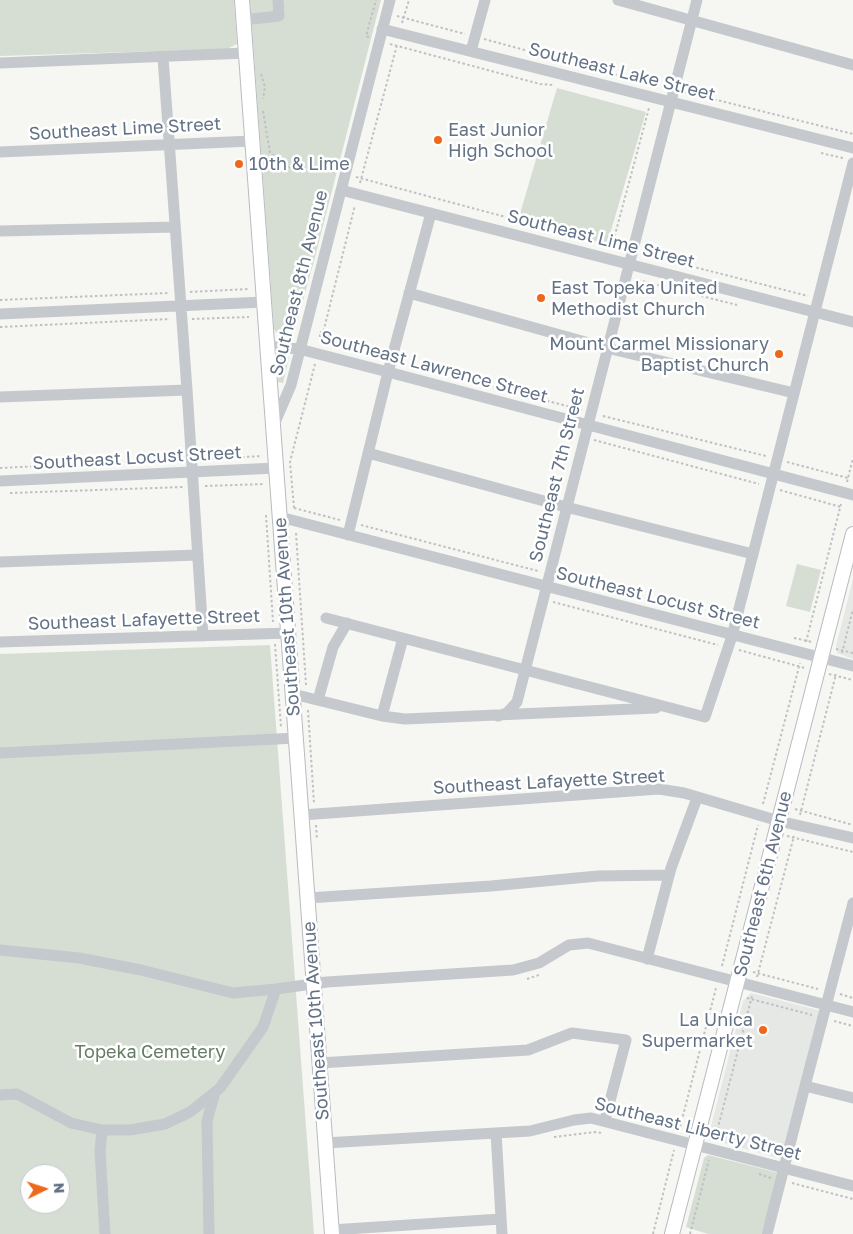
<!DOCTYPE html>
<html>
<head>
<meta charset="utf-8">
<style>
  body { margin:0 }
  #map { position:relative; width:853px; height:1234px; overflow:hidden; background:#f6f6f2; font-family:"Golos Text",sans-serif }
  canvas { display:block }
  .north { position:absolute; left:20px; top:1164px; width:50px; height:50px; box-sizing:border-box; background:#fff; border:1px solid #c1c7ce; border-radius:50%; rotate:86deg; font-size:14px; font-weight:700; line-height:20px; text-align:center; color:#637285 }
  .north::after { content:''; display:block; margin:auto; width:18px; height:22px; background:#ef671a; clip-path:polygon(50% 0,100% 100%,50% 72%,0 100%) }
</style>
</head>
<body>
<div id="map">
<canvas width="853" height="1234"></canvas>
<div class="north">N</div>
</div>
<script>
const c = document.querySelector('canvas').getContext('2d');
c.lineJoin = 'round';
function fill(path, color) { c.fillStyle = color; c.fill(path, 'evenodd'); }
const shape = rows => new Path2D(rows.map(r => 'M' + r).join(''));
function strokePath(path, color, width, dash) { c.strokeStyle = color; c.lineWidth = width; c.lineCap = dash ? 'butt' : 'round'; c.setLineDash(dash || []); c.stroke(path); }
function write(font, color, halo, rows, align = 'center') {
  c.font = font + ' "Golos Text",sans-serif'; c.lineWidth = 5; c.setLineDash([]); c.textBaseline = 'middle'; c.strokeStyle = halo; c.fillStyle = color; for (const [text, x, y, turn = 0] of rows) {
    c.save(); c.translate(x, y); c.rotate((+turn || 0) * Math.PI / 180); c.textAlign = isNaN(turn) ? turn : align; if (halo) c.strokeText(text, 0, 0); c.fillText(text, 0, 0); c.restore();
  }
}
const built = shape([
  [853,579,853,659,837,653,836,646],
  [751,993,826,1012,788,1161,717,1141,710,1130,743,1001]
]);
const green = shape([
  [0,0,234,0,237,44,227,49,0,56],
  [250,0,381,0,314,261,294,333,289,339,280,337,274,329],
  [557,88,646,112,607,244,519,217],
  [280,353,286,354,289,358,283,383,278,382,276,357],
  [797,564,821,570,810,612,786,606],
  [270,645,314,1234,0,1234,0,654],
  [30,1174,60,1174,60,1204,30,1204],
  [708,1155,779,1173,761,1234,708,1234,686,1227,704,1158]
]);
const path = shape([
  [397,16,465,34],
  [402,23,409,0],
  [369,37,366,36,376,0],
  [484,39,632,79],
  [390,44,540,84,554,85],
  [261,74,265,87,263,99],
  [685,92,853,134],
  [263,111,270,153,290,168,309,167,334,172],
  [821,153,843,158],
  [356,177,622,248],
  [360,183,397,45],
  [612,246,649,108],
  [643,254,808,296],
  [638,280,737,305],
  [190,292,248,289],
  [0,300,168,293],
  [192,319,249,317],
  [0,327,170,319],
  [320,342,320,332,323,333,355,205],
  [320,342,335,345],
  [426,369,582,410],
  [603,416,766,456],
  [594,440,759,484],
  [202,459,262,456],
  [787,462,848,478],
  [0,468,180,459],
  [847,482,853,458],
  [205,486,264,484],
  [780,490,841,507],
  [10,493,183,487],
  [294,508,290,462,315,364],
  [294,508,340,520],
  [266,515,273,622],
  [361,525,538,571],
  [296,533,306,685],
  [560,577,577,581],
  [553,602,718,645],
  [794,638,812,642],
  [806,642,841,504],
  [275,644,281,727],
  [836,649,853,653],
  [739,650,805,668],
  [842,653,853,609],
  [829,674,853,680],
  [308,710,314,803],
  [763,804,800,663],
  [795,809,853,825],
  [800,815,836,674],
  [316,825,317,840],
  [787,836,853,852],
  [722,966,758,825],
  [753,972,818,989],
  [757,977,794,836],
  [527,979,539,975],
  [840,994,853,998],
  [747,998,812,1015],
  [834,1021,853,1026],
  [679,1131,716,988],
  [554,1137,595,1132,602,1133],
  [715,1139,752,996],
  [759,1174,771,1178],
  [792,1183,853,1199],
  [653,1234,674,1150],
  [690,1234,709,1160]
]);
const minor = shape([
  [618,0,853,65],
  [243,20,279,16,278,0],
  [382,29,853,148],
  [471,51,485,0],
  [163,57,187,390],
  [0,63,246,53],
  [0,152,252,141],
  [341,190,853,322],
  [0,231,175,227],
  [409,293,607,348,794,393],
  [0,314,264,302],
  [267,346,299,349,388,372,853,495],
  [0,397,187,390,203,636],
  [273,427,291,385,390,0],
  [368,453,566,507,753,554,853,163],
  [0,481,276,468],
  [280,517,853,666],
  [348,535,388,372,431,213],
  [0,562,198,555],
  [326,618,705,717,732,636,753,554],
  [0,642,289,633],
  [293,694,382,716,405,719,656,708],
  [318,700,333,647,347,623],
  [382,716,403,638],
  [498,716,507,713,517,702,697,0],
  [0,753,296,738],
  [302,815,659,789,684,793,779,821,853,838],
  [308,898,491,886,598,876,669,875],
  [853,903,805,1086,853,1098],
  [0,950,79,958,141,970,233,993,276,989,327,982,513,970,539,963,569,945,588,943,853,1012],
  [647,959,671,868,697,798],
  [320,1063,528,1050,572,1033,626,1040,605,1120],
  [0,1095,17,1094,71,1123,102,1130,130,1130,165,1124,190,1112,220,1088,263,1027,276,989],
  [102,1130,100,1151,105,1234],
  [496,1133,502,1234],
  [325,1143,530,1131,574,1120,591,1118,853,1186],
  [331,1230,501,1219],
  [209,1234,207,1121,215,1092],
  [767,1234,805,1086]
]);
const major = shape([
  [242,0,332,1234],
  [672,1234,853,534]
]);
const markers = [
  [438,140,5,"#ef671a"],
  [239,164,5,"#ef671a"],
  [541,298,5,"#ef671a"],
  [779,354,5,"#ef671a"],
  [763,1030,5,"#ef671a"]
];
const streetNames = [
  ["Southeast Lake Street",622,72,14],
  ["Southeast Lime Street",125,129,-3],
  ["Southeast Lime Street",601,239,14],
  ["Southeast 8th Avenue",299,283,-76],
  ["Southeast Lawrence Street",434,367,15],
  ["Southeast Locust Street",137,458,-3],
  ["Southeast 7th Street",557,475,-76],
  ["Southeast Locust Street",658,598,14],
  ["Southeast 10th Avenue",287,617,-94],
  ["Southeast Lafayette Street",144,620,-2],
  ["Southeast Lafayette Street",549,782,-3],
  ["Southeast 6th Avenue",763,884,-76],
  ["Southeast 10th Avenue",316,1021,-94],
  ["Southeast Liberty Street",698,1129,14]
];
const poiNames = [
  ["East Junior",448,130],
  ["High School",448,151],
  ["10th & Lime",249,164],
  ["East Topeka United",551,288],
  ["Methodist Church",551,309],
  ["Mount Carmel Missionary",769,344,"right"],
  ["Baptist Church",769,365,"right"],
  ["La Unica",753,1020,"right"],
  ["Supermarket",753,1041,"right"]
];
const parkNames = [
  ["Topeka Cemetery",150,1052]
];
fill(built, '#e6e8e6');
fill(green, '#d6ded3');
strokePath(major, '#b8bbc0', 16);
strokePath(path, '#bfc0c3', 2, [2.5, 2.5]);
strokePath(minor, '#c5c8cc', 11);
strokePath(major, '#fff', 14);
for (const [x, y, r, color] of markers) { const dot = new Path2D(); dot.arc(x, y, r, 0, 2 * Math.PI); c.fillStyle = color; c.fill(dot); strokePath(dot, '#fff', 2); }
write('18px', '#637285', '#fff', streetNames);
write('18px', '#637285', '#fff', poiNames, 'left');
write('18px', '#647c62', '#fff', parkNames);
</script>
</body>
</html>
